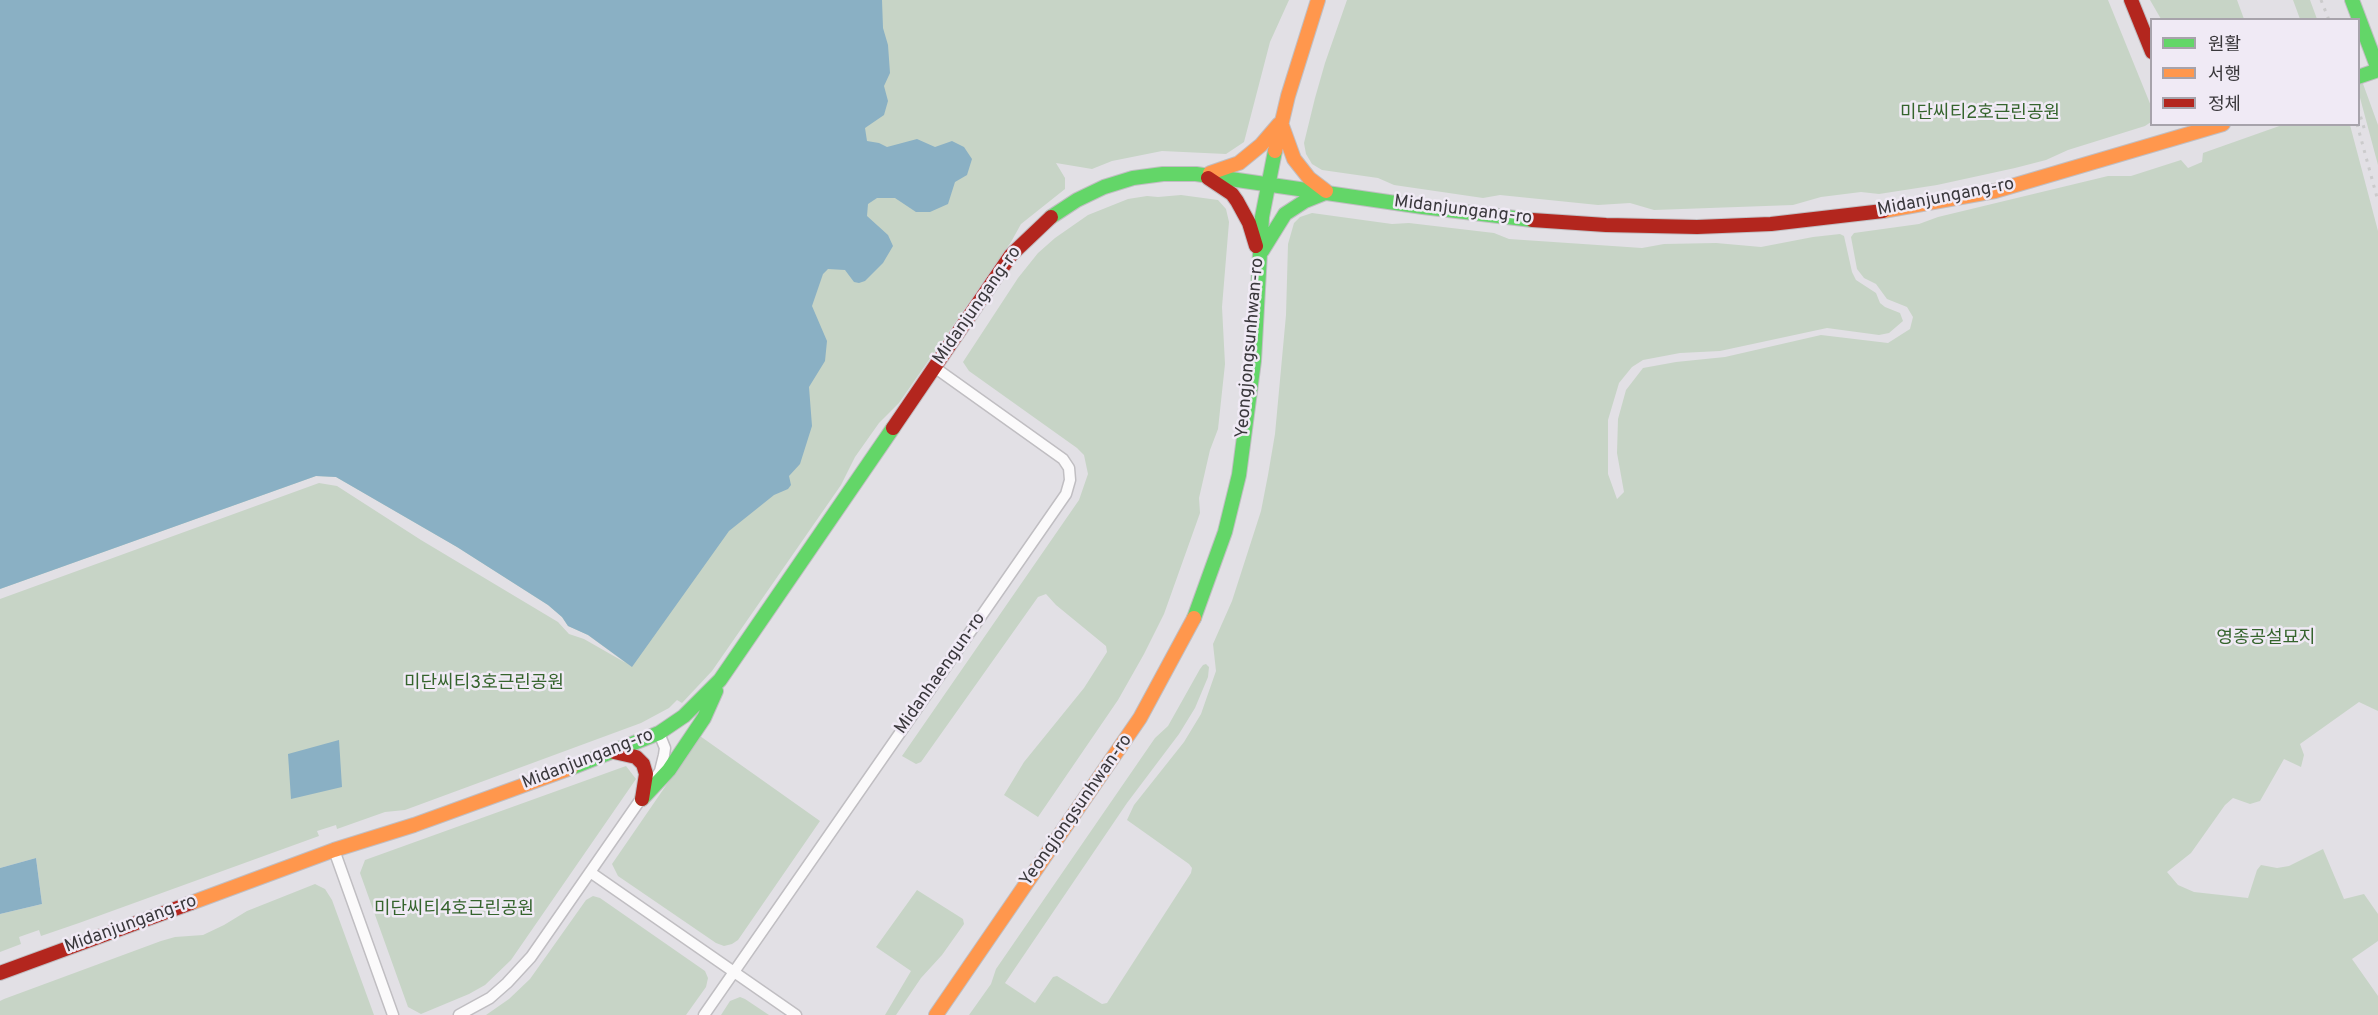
<!DOCTYPE html>
<html>
<head>
<meta charset="utf-8">
<style>
  body { margin:0 }
  #map { position:relative; width:2378px; height:1015px; overflow:hidden; background:#e2e0e5; font-family:Overpass,"Noto Sans KR",sans-serif }
  canvas { display:block }
  .legend { position:absolute; left:2150px; top:18px; width:210px; height:108px; box-sizing:border-box; background:#f0eaf5; border:2px solid #a7a3ab; margin:0; padding:8px 10px; list-style:none; font-size:18px; color:#3a383c }
  .legend li { display:flex; align-items:center; gap:12px; height:30px }
  .legend b { width:30px; border:2px solid #a7a3ab }
</style>
</head>
<body>
<div id="map">
<canvas width="2378" height="1015"></canvas>
<ul class="legend">
<li><b style="height:8px;background:#63d668"></b>원활</li>
<li><b style="height:8px;background:#ff974d"></b>서행</li>
<li><b style="height:8px;background:#b3261e"></b>정체</li>
</ul>
</div>
<script>
const c = document.querySelector('canvas').getContext('2d');
c.lineJoin = 'round';
function fill(path, color) { c.fillStyle = color; c.fill(path, 'evenodd'); }
const shape = rows => new Path2D(rows.map(r => 'M' + r).join(''));
function strokePath(path, color, width, dash) { c.strokeStyle = color; c.lineWidth = width; c.lineCap = dash ? 'butt' : 'round'; c.setLineDash(dash || []); c.stroke(path); }
function write(font, color, halo, rows, align = 'center') {
  c.font = font + ' Overpass,"Noto Sans KR",sans-serif'; c.lineWidth = 5; c.setLineDash([]); c.textBaseline = 'middle'; c.strokeStyle = halo; c.fillStyle = color; for (const [text, x, y, turn = 0] of rows) {
    c.save(); c.translate(x, y); c.rotate((+turn || 0) * Math.PI / 180); c.textAlign = isNaN(turn) ? turn : align; if (halo) c.strokeText(text, 0, 0); c.fillText(text, 0, 0); c.restore();
  }
}
const green = shape([
  [602,0,1289,0,1270,42,1244,142,1226,154,1162,151,1112,161,1092,169,1056,163,1065,178,1065,189,1021,224,1011,242,899,403,879,423,855,457,841,485,712,671,682,703,677,700,669,708,641,723,405,810,385,812,337,829,336,825,317,831,319,836,79,923,41,936,39,930,19,937,21,944,0,952,0,914,42,904,36,858,0,868,0,599,319,483,337,486,421,540,558,622,569,634,584,639,626,663,588,635,568,626,562,617,548,605,457,547,336,477,316,476,0,589,0,387],
  [1347,0,2108,0,2151,106,2151,122,2145,126,2068,150,2046,160,2015,168,1937,185,1879,194,1861,192,1821,197,1793,205,1654,210,1630,203,1598,205,1500,195,1483,198,1394,185,1378,178,1322,170,1312,164,1306,154,1304,143,1315,98,1325,63],
  [2150,0,2237,0,2244,19,2161,19],
  [2293,0,2310,0,2317,19,2300,19],
  [2358,70,2378,125,2378,165,2359,94],
  [2285,124,2350,125,2378,231,2378,711,2359,702,2300,744,2304,755,2301,767,2284,759,2260,801,2250,804,2233,798,2225,805,2191,853,2167,872,2178,885,2194,892,2248,898,2257,870,2261,865,2277,868,2289,866,2323,849,2344,899,2364,894,2378,914,2378,941,2352,959,2378,996,2378,1015,969,1015,991,984,996,969,1155,738,1168,726,1200,669,1203,665,1206,664,1209,667,1208,677,1195,708,1179,734,1127,803,1005,983,1035,1003,1053,977,1057,976,1102,1004,1107,1003,1191,873,1192,868,1189,864,1127,820,1134,805,1184,742,1201,714,1216,671,1213,644,1232,601,1261,511,1268,475,1275,434,1286,315,1288,244,1294,223,1300,217,1312,213,1392,224,1409,223,1494,233,1509,239,1642,248,1664,244,1716,243,1761,247,1813,237,1840,234,1844,236,1852,272,1856,280,1876,293,1880,303,1885,307,1900,313,1903,321,1889,333,1879,335,1827,328,1720,351,1680,353,1643,360,1632,367,1619,383,1608,420,1608,474,1617,499,1624,492,1617,453,1618,419,1626,390,1643,368,1676,362,1725,357,1821,335,1888,343,1910,329,1913,317,1907,307,1887,299,1876,284,1864,278,1857,269,1851,237,1854,233,1919,224,1938,217,2108,176,2131,176,2181,160,2188,168,2202,162,2203,153],
  [1181,195,1218,200,1226,209,1229,222,1222,307,1225,364,1218,429,1210,450,1199,498,1200,513,1164,614,1144,654,1118,700,1038,817,1004,795,1024,762,1084,688,1107,652,1106,646,1056,605,1046,594,1038,597,921,762,916,764,902,756,1079,500,1088,474,1084,455,1077,448,969,371,963,362,1018,278,1038,253,1055,238,1088,215,1128,199,1147,196,1158,197],
  [700,736,820,821,738,940,732,944,724,946,716,943,618,876,612,864],
  [626,766,636,779,511,960,485,985,469,994,421,1014,408,1007,360,873,365,860],
  [315,884,325,889,332,900,374,1015,0,1015,0,1001,4,999,161,941,175,937,203,935,224,925,247,911],
  [917,890,963,919,964,924,942,955,921,978,896,1015,885,1015,911,971,876,947],
  [593,896,600,898,705,971,708,978,706,987,686,1015,486,1015,509,999,530,979,586,900],
  [740,997,745,999,769,1015,721,1015,730,1001]
]);
const water = shape([
  [0,0,882,0,883,28,888,45,890,73,884,86,888,101,884,115,865,128,867,141,879,143,887,147,917,139,935,147,952,141,964,147,972,159,967,175,955,182,948,204,930,212,916,212,895,198,877,198,868,204,867,216,888,235,893,246,883,263,865,281,859,283,854,282,845,270,828,269,823,274,812,306,827,341,825,361,809,387,812,426,800,464,789,476,791,485,788,489,774,495,729,531,632,667,588,635,568,626,562,617,548,605,457,547,336,477,316,476,0,589],
  [339,740,342,787,291,799,288,754],
  [36,858,42,904,0,914,0,868]
]);
const street = shape([
  [654,780,660,771,664,755,665,748,659,733],
  [334,850,393,1015],
  [590,872,796,1015],
  [459,1015,490,998,507,983,531,957,645,793],
  [704,1015,1066,494,1070,480,1069,468,1063,459,934,367]
]);
const fast = shape([
  [2352,0,2378,69],
  [2358,77,2378,70],
  [1051,217,1077,200,1104,187,1133,178,1163,174,1196,174,1423,207,1532,220],
  [1262,251,1285,214,1305,201,1325,193],
  [1194,618,1225,532,1239,475,1254,361,1262,217,1275,151],
  [571,768,659,733,684,716,720,680,893,428],
  [642,799,669,770,704,718,716,691]
]);
const slow = shape([
  [1281,123,1294,159,1309,178,1326,191],
  [1275,151,1288,96,1318,0],
  [1210,173,1239,163,1261,145,1279,124],
  [1883,211,1995,191,2223,124],
  [191,903,334,850,414,825,571,768],
  [936,1015,1140,718,1194,618]
]);
const jam = shape([
  [2131,0,2152,52],
  [1208,178,1232,194,1237,201,1249,223,1256,246],
  [1532,220,1606,225,1697,227,1771,224,1883,211],
  [893,428,1011,255,1051,217],
  [614,752,636,757,643,764,646,774,642,799],
  [0,973,191,903]
]);
const rail = shape([
  [2321,0,2329,20],
  [2358,108,2365,131],
  [2357,124,2378,201]
]);
const parkNames = [
  ["미단씨티2호근린공원",1980,114],
  ["영종공설묘지",2266,639],
  ["미단씨티3호근린공원",484,684],
  ["미단씨티4호근린공원",454,910]
];
const streetNames = [
  ["Midanjungang-ro",1946,198,-11],
  ["Midanjungang-ro",1463,211,7],
  ["Midanjungang-ro",978,306,-55],
  ["Yeongjongsunhwan-ro",1251,348,-85],
  ["Midanhaengun-ro",941,674,-55],
  ["Midanjungang-ro",588,760,-21],
  ["Yeongjongsunhwan-ro",1077,811,-55],
  ["Midanjungang-ro",131,925,-20]
];
fill(green, '#c7d4c6');
fill(water, '#8ab0c4');
strokePath(street, '#c0bec2', 13);
strokePath(fast, '#c0bec2', 16);
strokePath(slow, '#c0bec2', 16);
strokePath(jam, '#c0bec2', 16);
strokePath(street, '#fbfafb', 10);
strokePath(fast, '#63d668', 14);
strokePath(slow, '#ff974d', 14);
strokePath(jam, '#b3261e', 14);
strokePath(rail, '#cbcbcc', 3, [3, 6]);
write('18px', '#35642d', '#f0eaf5', parkNames);
write('18px', '#3a383c', '#f0eaf5', streetNames);
</script>
</body>
</html>
